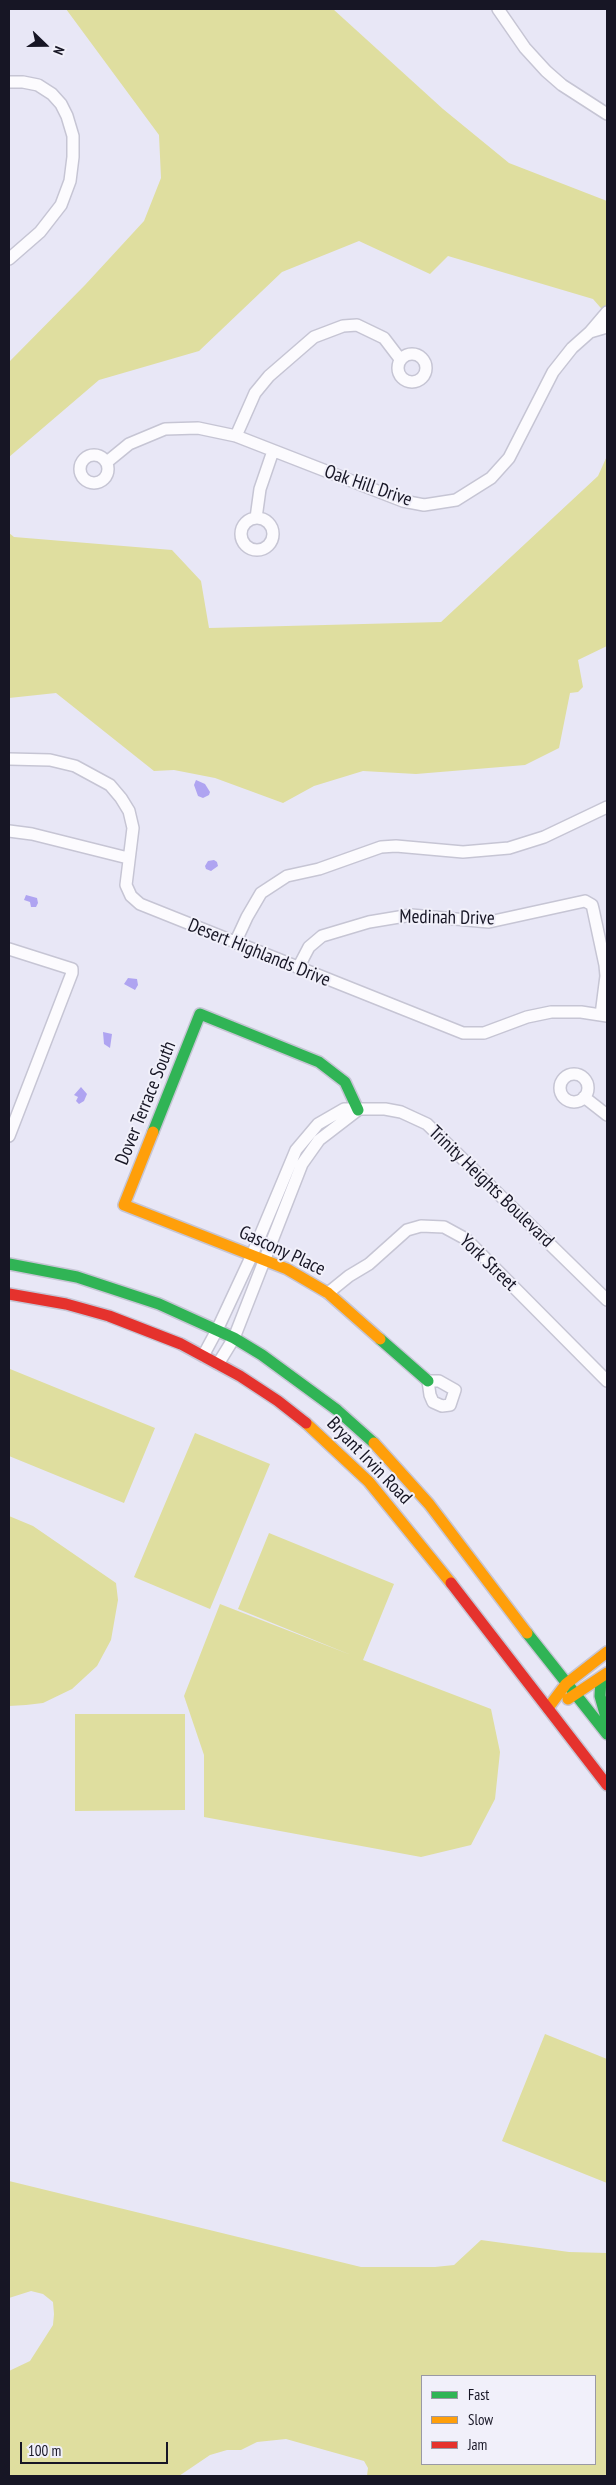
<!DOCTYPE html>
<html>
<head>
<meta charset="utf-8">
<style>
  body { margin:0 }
  #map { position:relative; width:616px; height:2485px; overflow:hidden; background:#e8e7f6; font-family:"PT Sans Narrow",sans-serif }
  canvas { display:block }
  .frame { position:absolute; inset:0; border:10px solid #171625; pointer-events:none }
  .legend { position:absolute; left:421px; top:2375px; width:175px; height:90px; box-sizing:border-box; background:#f1f0fa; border:1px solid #9a99a5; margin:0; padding:6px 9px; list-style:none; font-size:15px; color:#171625 }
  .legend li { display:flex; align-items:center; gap:10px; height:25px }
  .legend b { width:25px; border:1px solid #9a99a5 }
  .north { position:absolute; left:20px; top:20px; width:50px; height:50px; -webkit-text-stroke:4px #f1f0fa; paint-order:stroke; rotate:112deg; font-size:14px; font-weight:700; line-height:20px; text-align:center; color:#171625 }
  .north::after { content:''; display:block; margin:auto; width:18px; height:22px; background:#171625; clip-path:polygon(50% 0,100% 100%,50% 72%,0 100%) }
  .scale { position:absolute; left:20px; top:2442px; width:148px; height:22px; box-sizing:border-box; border:2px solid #171625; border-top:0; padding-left:6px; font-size:15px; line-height:18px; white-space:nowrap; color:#171625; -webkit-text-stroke:4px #f1f0fa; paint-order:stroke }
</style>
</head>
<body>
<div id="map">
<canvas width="616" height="2485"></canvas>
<div class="frame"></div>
<ul class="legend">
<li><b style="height:6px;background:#30b455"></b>Fast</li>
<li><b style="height:6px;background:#ff9f0a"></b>Slow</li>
<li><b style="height:6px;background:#e5322d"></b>Jam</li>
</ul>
<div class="north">N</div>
<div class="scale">100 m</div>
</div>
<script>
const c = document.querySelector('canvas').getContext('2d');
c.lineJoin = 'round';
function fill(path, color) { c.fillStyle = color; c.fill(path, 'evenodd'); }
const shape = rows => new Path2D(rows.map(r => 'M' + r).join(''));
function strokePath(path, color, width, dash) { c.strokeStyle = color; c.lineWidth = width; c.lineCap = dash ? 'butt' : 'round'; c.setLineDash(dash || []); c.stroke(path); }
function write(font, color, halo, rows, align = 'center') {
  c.font = font + ' "PT Sans Narrow",sans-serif'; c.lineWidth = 4; c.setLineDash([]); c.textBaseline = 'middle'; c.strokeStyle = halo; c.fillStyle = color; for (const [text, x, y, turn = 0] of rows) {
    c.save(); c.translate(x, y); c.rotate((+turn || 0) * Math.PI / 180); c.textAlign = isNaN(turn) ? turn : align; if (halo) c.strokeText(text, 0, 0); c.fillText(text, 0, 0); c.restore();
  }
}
const green = shape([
  [66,9,333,9,443,109,509,163,607,201,607,315,593,299,448,256,430,274,359,241,282,272,199,351,99,380,9,457,9,362,85,285,144,221,161,178,159,135],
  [607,456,607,646,578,660,583,687,578,692,570,693,559,748,525,765,416,774,363,771,314,786,283,803,215,778,174,770,154,771,56,693,9,698,9,533,14,537,172,550,201,581,209,628,441,622,598,476],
  [10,1369,155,1428,124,1503,9,1456],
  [195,1433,270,1464,210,1609,134,1577],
  [9,1516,33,1526,116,1583,118,1600,111,1640,97,1666,72,1689,43,1703,26,1705,9,1706],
  [269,1533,394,1584,363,1660,491,1709,500,1752,495,1799,471,1845,421,1857,204,1817,204,1755,184,1696,220,1604,351,1655,238,1609],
  [75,1714,185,1714,185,1810,75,1811],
  [545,2034,607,2059,607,2183,502,2141],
  [9,2181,361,2267,435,2267,454,2265,481,2240,569,2252,607,2253,607,2476,367,2476,368,2468,364,2461,286,2439,257,2442,241,2450,227,2450,210,2455,179,2476,9,2476,9,2371,30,2361,53,2325,54,2314,53,2302,43,2294,31,2291,9,2298],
  [422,2376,595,2376,595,2464,422,2464]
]);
const water = shape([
  [196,780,205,784,210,792,209,795,203,798,198,796,194,785],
  [214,860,217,862,218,866,211,871,206,869,205,866,208,861],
  [26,895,37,898,38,903,36,907,31,907,30,902,24,900],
  [128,978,137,979,138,985,135,990,124,984],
  [103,1032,112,1034,110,1048,104,1044],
  [81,1087,87,1094,84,1101,79,1104,76,1101,78,1097,74,1095]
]);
const street = shape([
  [498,9,525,48,546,71,562,85,607,114],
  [9,82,23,82,38,85,52,94,61,104,67,116,73,136,73,157,70,181,61,205,40,232,9,259],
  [590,332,607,327],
  '398 368a14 14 0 1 1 28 0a14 14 0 1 1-28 0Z',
  [236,436,255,393,269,376,314,337,343,326,357,325,384,338,400,359],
  '80 469a14 14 0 1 1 28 0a14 14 0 1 1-28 0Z',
  [107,462,129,444,165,429,198,428,236,436,403,501,424,505,456,500,491,478,509,458,553,372,572,348,590,332,607,312],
  [256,518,260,489,273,451],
  '241 534a16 16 0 1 1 32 0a16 16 0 1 1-32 0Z',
  [9,759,50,760,75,766,110,785,121,798,129,811,133,828,126,885,131,896,140,904,463,1033,484,1033,527,1017,551,1012,581,1012,607,1016],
  [9,831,32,834,128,858],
  [235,943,247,917,261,893,287,876,319,869,381,847,396,846,463,852,509,848,544,837,607,807],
  [9,949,72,969,72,973,9,1136],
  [298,968,309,947,322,936,369,922,411,915,489,922,585,901,592,905,593,909,605,965,606,976,601,1015],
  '560 1088a14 14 0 1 1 28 0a14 14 0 1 1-28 0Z',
  [584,1097,607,1115],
  [328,1293,349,1276,369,1264,407,1230,421,1226,444,1227,466,1239,607,1381],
  [203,1356,217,1330,252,1255,296,1150,318,1124,344,1109,385,1109,401,1112,427,1124,607,1300],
  [218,1364,234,1338,302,1164,319,1140,358,1110],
  [428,1381,439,1381,455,1390,450,1405,442,1406,433,1402,430,1395,428,1381]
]);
const fast = shape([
  [153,1132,200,1014,319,1062,345,1082,358,1110],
  [9,1264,77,1277,159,1304,234,1338,262,1355,337,1410,374,1443],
  [380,1339,428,1381],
  [527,1633,607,1734],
  [601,1678,600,1696,607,1721]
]);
const slow = shape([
  [153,1132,124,1205,287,1269,328,1293,380,1339],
  [306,1423,369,1482,451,1583],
  [374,1443,429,1504,527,1633],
  [568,1699,607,1673],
  [548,1708,566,1684,607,1652]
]);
const jam = shape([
  [9,1294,66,1304,109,1316,181,1344,240,1376,278,1401,306,1423],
  [451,1583,607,1785]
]);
const streetNames = [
  ["Oak Hill Drive",368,486,19],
  ["Medinah Drive",447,918,1],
  ["Desert Highlands Drive",259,953,22],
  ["Dover Terrace South",146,1103,-68],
  ["Trinity Heights Boulevard",491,1187,44],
  ["Gascony Place",282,1251,25],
  ["York Street",488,1263,44],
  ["Bryant Irvin Road",369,1461,46]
];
fill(green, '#dfde9f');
fill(water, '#afa4f1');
strokePath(street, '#c6c5d4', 14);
strokePath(fast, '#c6c5d4', 14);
strokePath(slow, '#c6c5d4', 14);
strokePath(jam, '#c6c5d4', 14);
strokePath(street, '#fcfbfe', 11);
strokePath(fast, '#30b455', 11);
strokePath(slow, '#ff9f0a', 11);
strokePath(jam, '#e5322d', 11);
write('19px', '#171625', '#f1f0fa', streetNames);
</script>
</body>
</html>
